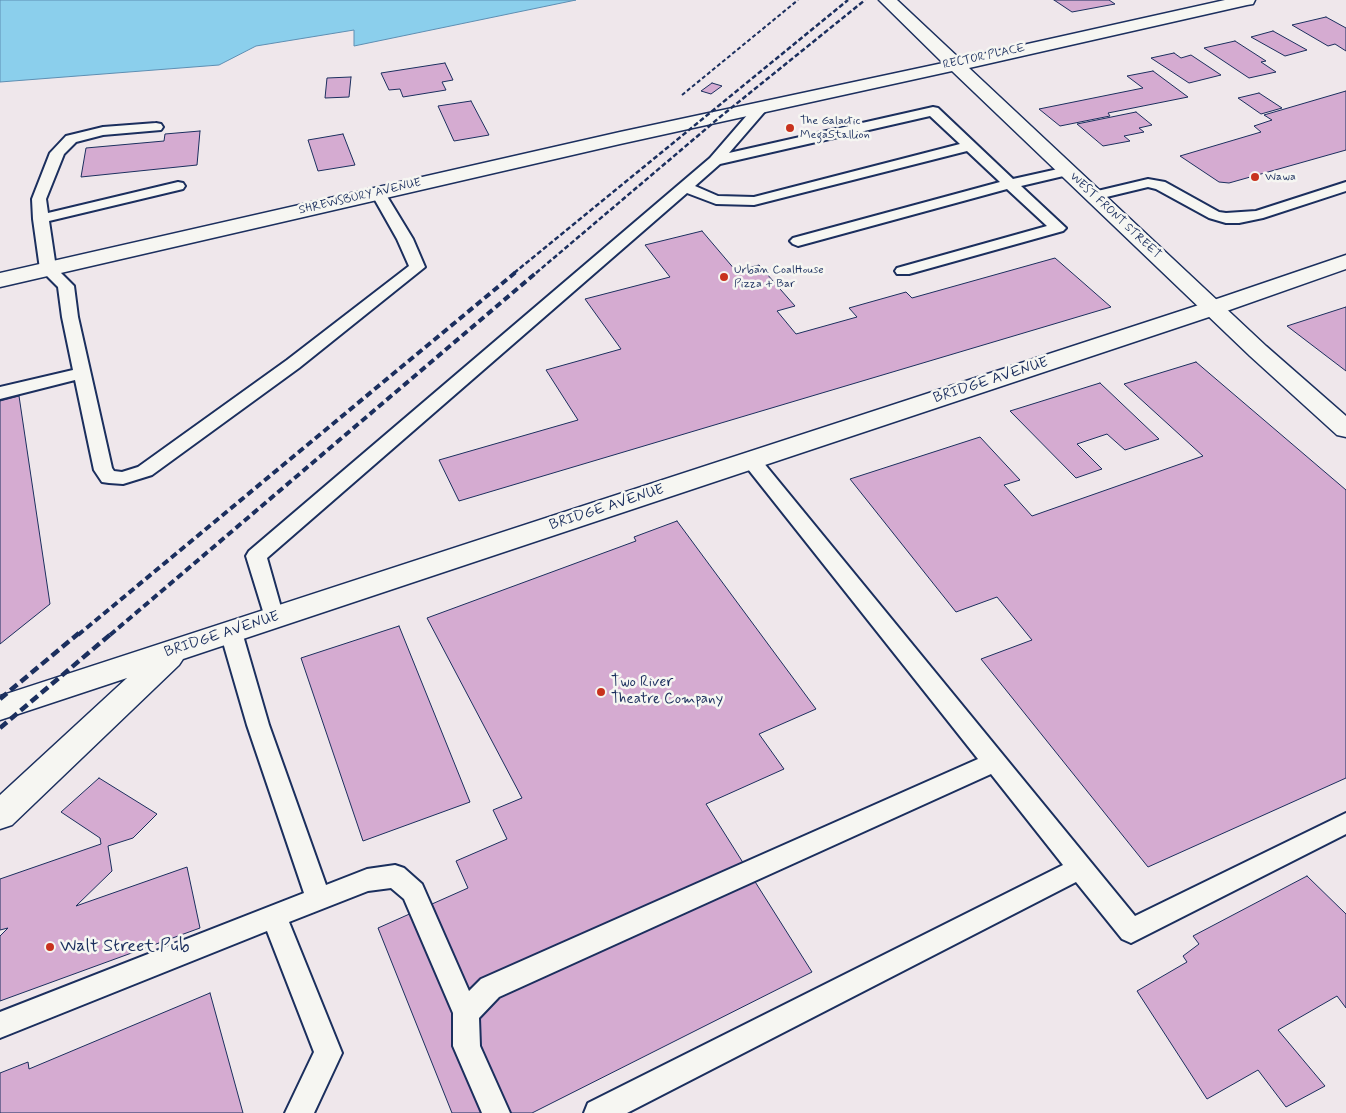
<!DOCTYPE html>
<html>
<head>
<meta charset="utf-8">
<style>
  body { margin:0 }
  canvas { display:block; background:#efe7eb }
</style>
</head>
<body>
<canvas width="1346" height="1113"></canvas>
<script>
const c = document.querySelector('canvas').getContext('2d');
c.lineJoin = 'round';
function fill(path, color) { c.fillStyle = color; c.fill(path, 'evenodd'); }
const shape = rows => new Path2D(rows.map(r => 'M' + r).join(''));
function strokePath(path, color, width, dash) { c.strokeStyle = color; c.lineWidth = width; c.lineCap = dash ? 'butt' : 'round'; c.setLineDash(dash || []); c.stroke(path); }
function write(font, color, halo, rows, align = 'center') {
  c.font = font + ' Mynerve,sans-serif'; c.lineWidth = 5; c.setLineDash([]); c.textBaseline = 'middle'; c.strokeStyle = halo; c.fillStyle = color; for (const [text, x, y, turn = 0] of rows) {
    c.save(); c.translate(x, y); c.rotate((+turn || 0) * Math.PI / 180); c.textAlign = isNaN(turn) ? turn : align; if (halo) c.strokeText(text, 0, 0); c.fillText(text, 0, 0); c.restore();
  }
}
const water = shape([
  [0,0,576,0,354,46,354,30,256,46,219,65,0,82,0,0]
]);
const building = shape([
  [1054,0,1109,0,1115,4,1072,12,1054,0],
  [1326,17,1346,28,1346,51,1335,44,1328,46,1292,25,1326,17],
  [1273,31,1307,50,1285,56,1251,37,1273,31],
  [1235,41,1266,61,1261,62,1276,72,1249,78,1204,48,1235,41],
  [1174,53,1181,58,1191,55,1221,75,1189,83,1151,58,1174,53],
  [445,63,453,80,442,82,446,90,403,97,400,89,389,90,381,73,445,63],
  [1153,71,1188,97,1108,113,1110,116,1060,126,1039,109,1143,88,1127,76,1153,71],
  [351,77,349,97,325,98,327,78,351,77],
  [712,83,722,86,711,94,701,91,712,83],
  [1346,91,1346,150,1229,183,1219,182,1180,156,1261,132,1254,126,1272,120,1264,115,1346,91],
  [1259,93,1282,108,1261,114,1238,98,1259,93],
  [471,101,489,135,454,141,438,106,471,101],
  [1136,112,1152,125,1139,128,1144,132,1124,136,1130,141,1103,146,1077,124,1136,112],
  [200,131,197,165,81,177,86,148,164,141,165,134,200,131],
  [343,134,355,165,318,171,308,140,343,134],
  [702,231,736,271,759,265,795,306,777,311,796,334,857,317,849,308,906,292,912,298,1055,258,1111,307,459,501,439,460,578,420,546,370,621,349,585,299,670,277,645,245,702,231],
  [1346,307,1346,371,1287,326,1346,307],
  [1196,362,1346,490,1346,778,1148,867,981,659,1032,640,997,597,956,612,850,479,980,437,1020,480,1004,485,1032,516,1203,456,1124,384,1196,362],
  [1100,383,1159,439,1125,450,1107,434,1077,444,1102,469,1076,478,1010,411,1100,383],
  [19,396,50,604,0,644,0,401,19,396],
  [677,521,816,709,759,734,784,769,706,804,812,972,532,1113,452,1113,378,928,468,888,456,861,507,839,493,810,522,798,427,618,636,541,634,537,677,521],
  [399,626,470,802,363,841,301,658,399,626],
  [99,778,157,814,133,838,108,846,112,871,76,906,187,867,200,928,0,1001,0,936,8,928,0,930,0,879,101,844,100,838,61,812,99,778],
  [1307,876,1346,914,1346,1008,1337,996,1278,1030,1325,1086,1286,1107,1258,1070,1207,1099,1137,991,1187,962,1183,956,1199,944,1193,936,1307,876],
  [210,993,243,1113,0,1113,0,1073,28,1062,29,1069,210,993]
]);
const path = shape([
  [682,95,798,0]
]);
const lane = shape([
  [760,105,767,109,729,153,933,107,938,108,1013,179,1067,167,1072,168,1074,171,1072,174,1021,186,1066,228,1063,231,909,274,897,274,895,271,897,268,1047,226,1007,189,798,246,793,244,790,241,793,238,1000,182,967,151,754,205,716,204,687,193,267,558,284,618,281,624,274,626,267,624,246,556,249,551,710,158,755,106,760,105],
  [930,116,960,144,754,197,718,196,695,186,720,164,930,116],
  [156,123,161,124,163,127,161,130,103,135,76,142,64,154,46,199,48,213,178,182,183,183,185,186,183,189,49,221,56,268,74,286,78,317,112,468,114,471,122,472,138,467,287,360,409,266,397,239,371,193,373,190,378,189,383,190,385,193,413,239,425,267,299,368,152,475,123,484,109,483,102,482,94,470,75,380,0,399,0,387,73,370,62,317,58,287,40,269,33,219,32,199,50,153,66,136,103,127,156,123],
  [1148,179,1165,182,1219,212,1226,213,1256,211,1346,182,1346,191,1263,218,1239,223,1226,223,1209,218,1156,189,1148,187,1094,200,1089,199,1087,196,1089,193,1148,179],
  [751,454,758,456,1135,916,1346,813,1346,834,1131,943,1122,939,1076,882,627,1113,584,1113,588,1103,1063,865,991,774,499,997,479,1018,480,1046,510,1113,482,1113,453,1046,453,1013,404,899,391,888,368,891,289,922,342,1053,314,1113,285,1113,314,1052,267,931,0,1038,0,1012,304,893,247,725,220,632,224,626,231,624,238,626,242,632,269,725,326,885,367,869,395,865,404,868,422,884,469,991,481,979,978,759,744,464,742,460,744,456,751,454]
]);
const street = shape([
  [1346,255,1346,269,1221,313,183,659,179,665,12,825,0,829,0,795,127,678,0,720,0,696,1205,303,1346,255]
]);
const secondary = shape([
  [879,0,897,0,960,59,1225,0,1255,0,1253,4,1247,5,969,68,1266,346,1346,416,1346,437,1337,435,1250,356,952,71,620,144,0,287,0,273,620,132,943,63,879,0]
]);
const railFar2 = shape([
  [514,273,848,0],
  [536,273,720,117,865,0]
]);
const railFar1 = shape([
  [78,635,516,272],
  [110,635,537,272]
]);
const rail = shape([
  [0,699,79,633],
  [0,728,112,633]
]);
const markers = [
  [790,128,5,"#c8321e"],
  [1255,177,5,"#c8321e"],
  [724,277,5,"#c8321e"],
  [601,692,5,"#c8321e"],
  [50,947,5,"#c8321e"]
];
const farStreetnames = [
  ["RECTOR PLACE",984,57,-12],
  ["SHREWSBURY AVENUE",360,197,-13],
  ["WEST FRONT STREET",1115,216,43]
];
const farPoinames = [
  ["The Galactic",800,121],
  ["MegaStallion",800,135],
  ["Wawa",1265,177],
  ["Urban CoalHouse",734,270],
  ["Pizza + Bar",734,284]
];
const streetNames = [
  ["BRIDGE AVENUE",991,381,-18],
  ["BRIDGE AVENUE",607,508,-18],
  ["BRIDGE AVENUE",222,635,-18]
];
const poiNames = [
  ["Two River",611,683],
  ["Theatre Company",611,700]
];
const nearPoinames = [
  ["Walt Street Pub",60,947]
];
fill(water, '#8bcfec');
strokePath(water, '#5e8fb3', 1);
fill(building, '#d5abd1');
strokePath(building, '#1b2f5e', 1);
strokePath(lane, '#1b2f5e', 4);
strokePath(street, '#1b2f5e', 3);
strokePath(secondary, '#1b2f5e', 3);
strokePath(path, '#1b2f5e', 2, [4, 2.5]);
fill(lane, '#f6f6f2');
fill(street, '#f6f6f2');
fill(secondary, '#f6f6f2');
strokePath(railFar2, '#1b2f5e', 2.5, [5, 2.5]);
strokePath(railFar1, '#1b2f5e', 4, [7, 4]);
strokePath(rail, '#1b2f5e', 4.5, [9, 4.5]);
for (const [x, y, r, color] of markers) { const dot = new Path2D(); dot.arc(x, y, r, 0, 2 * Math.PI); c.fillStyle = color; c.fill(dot); strokePath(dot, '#f6f6f2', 2); }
write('12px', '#1b2f5e', '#f6f6f2', farStreetnames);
write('12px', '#1b2f5e', '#f6f6f2', farPoinames, 'left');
write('15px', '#1b2f5e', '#f6f6f2', streetNames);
write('15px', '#1b2f5e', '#f6f6f2', poiNames, 'left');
write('18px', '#1b2f5e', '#f6f6f2', nearPoinames, 'left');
</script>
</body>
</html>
